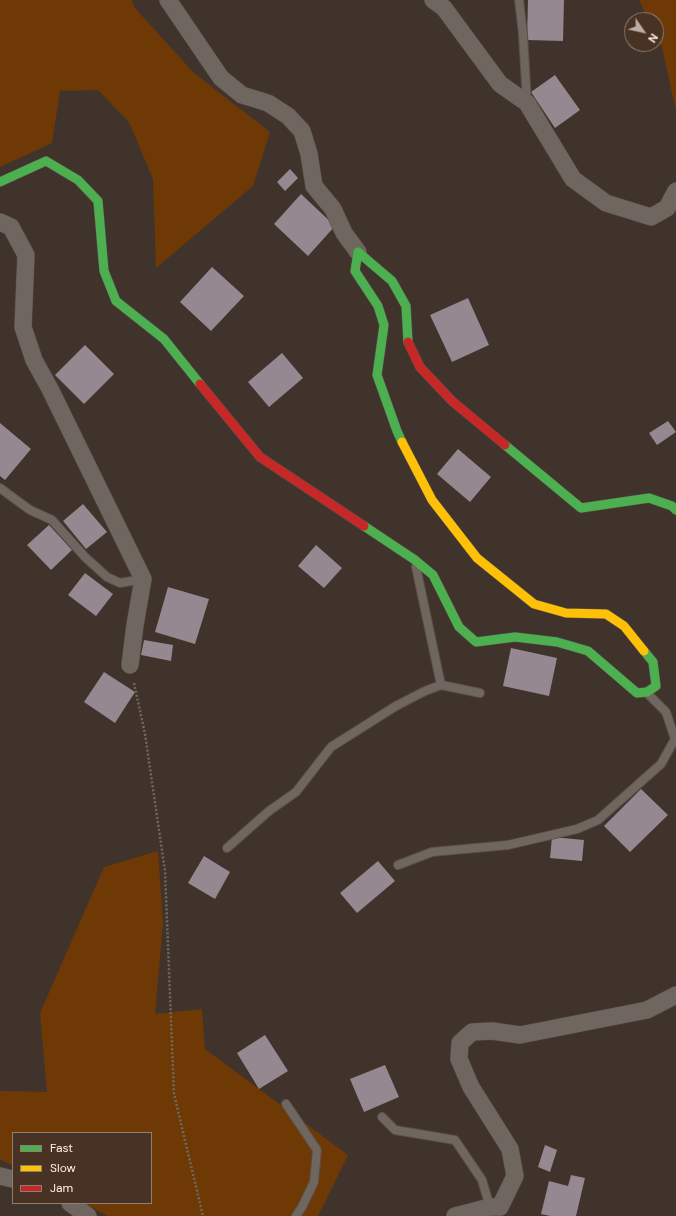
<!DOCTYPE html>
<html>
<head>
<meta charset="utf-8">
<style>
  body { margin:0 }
  #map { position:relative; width:676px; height:1216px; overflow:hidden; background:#40332b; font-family:"DM Sans",sans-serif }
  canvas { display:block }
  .legend { position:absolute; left:12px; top:1132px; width:140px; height:72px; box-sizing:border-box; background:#483223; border:1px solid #907e73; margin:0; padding:5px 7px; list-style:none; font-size:12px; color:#fdf1ea }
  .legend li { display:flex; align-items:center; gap:8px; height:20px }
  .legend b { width:20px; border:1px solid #907e73 }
  .north { position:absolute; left:624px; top:12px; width:40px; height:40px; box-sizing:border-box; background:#483223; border:1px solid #907e73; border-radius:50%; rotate:124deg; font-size:11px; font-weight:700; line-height:16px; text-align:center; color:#fdf1ea }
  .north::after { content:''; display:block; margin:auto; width:14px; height:18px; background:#bbaea7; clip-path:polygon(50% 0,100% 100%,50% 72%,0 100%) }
</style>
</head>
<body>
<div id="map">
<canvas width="676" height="1216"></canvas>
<ul class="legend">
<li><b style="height:5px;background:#4caf50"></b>Fast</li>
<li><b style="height:5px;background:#ffc107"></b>Slow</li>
<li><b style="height:5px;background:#c62828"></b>Jam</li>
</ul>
<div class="north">N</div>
</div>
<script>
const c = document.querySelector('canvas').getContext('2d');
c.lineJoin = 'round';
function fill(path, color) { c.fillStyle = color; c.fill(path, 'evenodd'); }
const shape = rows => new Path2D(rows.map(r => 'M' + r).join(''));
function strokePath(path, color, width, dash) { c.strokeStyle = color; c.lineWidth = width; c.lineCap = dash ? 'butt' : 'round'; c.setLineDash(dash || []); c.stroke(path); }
const green = shape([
  [0,0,132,0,134,7,194,73,270,132,253,186,156,268,153,179,129,122,98,90,60,91,52,143,0,167],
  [639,0,676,0,676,111,662,47,656,34,656,20,649,20],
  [158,851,163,923,155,1014,202,1009,205,1049,348,1155,318,1216,108,1216,84,1203,151,1203,151,1133,13,1133,13,1166,0,1159,0,1091,47,1092,40,1013,104,867]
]);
const building = shape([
  [528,0,564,0,563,41,527,40],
  [555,75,580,110,555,128,531,92],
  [290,169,298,178,285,191,277,182],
  [301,194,335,226,308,256,274,224],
  [212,267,244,296,211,331,180,302],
  [468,298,489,345,452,362,430,315],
  [85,345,114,374,84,404,55,375],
  [282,353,303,378,269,407,248,382],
  [668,421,676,432,657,445,649,433],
  [0,423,31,449,5,480,0,476],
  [458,449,491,477,470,502,437,474],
  [83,504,107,532,86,549,63,521],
  [49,525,72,550,51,570,27,545],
  [316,545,342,568,324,588,298,566],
  [85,573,113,594,96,616,68,595],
  [168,587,209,599,195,644,155,632],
  [144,640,173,645,171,661,141,655],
  [511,648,557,658,549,696,503,686],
  [104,672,135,692,115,723,84,702],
  [641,789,668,815,630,852,604,826],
  [552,837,584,840,582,861,550,858],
  [204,856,230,872,215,899,188,883],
  [378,861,395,881,357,913,340,893],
  [265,1035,288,1071,259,1089,237,1053],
  [385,1065,399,1097,364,1112,350,1079],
  [545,1145,557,1150,550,1172,538,1167],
  [571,1175,585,1178,576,1216,550,1216,541,1214,549,1181,568,1186]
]);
const path = shape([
  [134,683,145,734,165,871,174,1094,203,1216]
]);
const lane = shape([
  [519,0,523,34,527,103],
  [0,488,30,510,52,520,85,557,107,577,120,583,143,579],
  [416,567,441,685],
  [227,848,269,811,296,792,331,747,396,706,425,691,441,685,480,693],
  [398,865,432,852,508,845,577,829,598,820,661,764,675,739,666,712,647,693],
  [286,1104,317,1150,314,1182,302,1207,296,1216],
  [382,1117,395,1130,455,1140,482,1180,490,1207]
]);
const street = shape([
  [168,0,221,78,242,95,268,103,288,116,302,131,309,154,314,186,333,209,344,233,358,252],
  [433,0,444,8,500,84,527,103,573,179,606,203,651,217,667,208,676,191],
  [0,222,11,227,26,255,23,327,34,360,50,389,143,579,135,625,130,665],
  [0,1176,13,1179],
  [70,1203,88,1216],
  [455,1216,490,1207,500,1207,515,1176,510,1149,471,1087,459,1059,460,1043,472,1032,492,1031,520,1035,647,1010,676,995]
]);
const fast = shape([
  [0,182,46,161,78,180,98,201,104,271,116,301,164,339,200,384],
  [402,442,397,431,377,375,384,325,378,306,355,271,358,252,392,281,406,306,408,342],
  [505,445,581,508,649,498,672,506,676,510],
  [364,526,415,560,433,575,459,627,476,642,515,637,557,642,588,651,637,693,647,692,656,686,653,662,644,651]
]);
const slow = shape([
  [402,442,432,500,477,558,534,604,566,613,606,614,624,626,644,651]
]);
const jam = shape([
  [408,342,420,367,452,401,505,445],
  [200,384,260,457,364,526]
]);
fill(green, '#6f3906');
fill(building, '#958891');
strokePath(lane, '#594f48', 10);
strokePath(street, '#594f48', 18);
strokePath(fast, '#594f48', 10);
strokePath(slow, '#594f48', 10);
strokePath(jam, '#594f48', 10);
strokePath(path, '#706963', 2.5, [2, 2]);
strokePath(lane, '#706660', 8);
strokePath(street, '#706660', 17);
strokePath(fast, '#4caf50', 9);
strokePath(slow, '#ffc107', 9);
strokePath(jam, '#c62828', 9);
</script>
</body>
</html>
